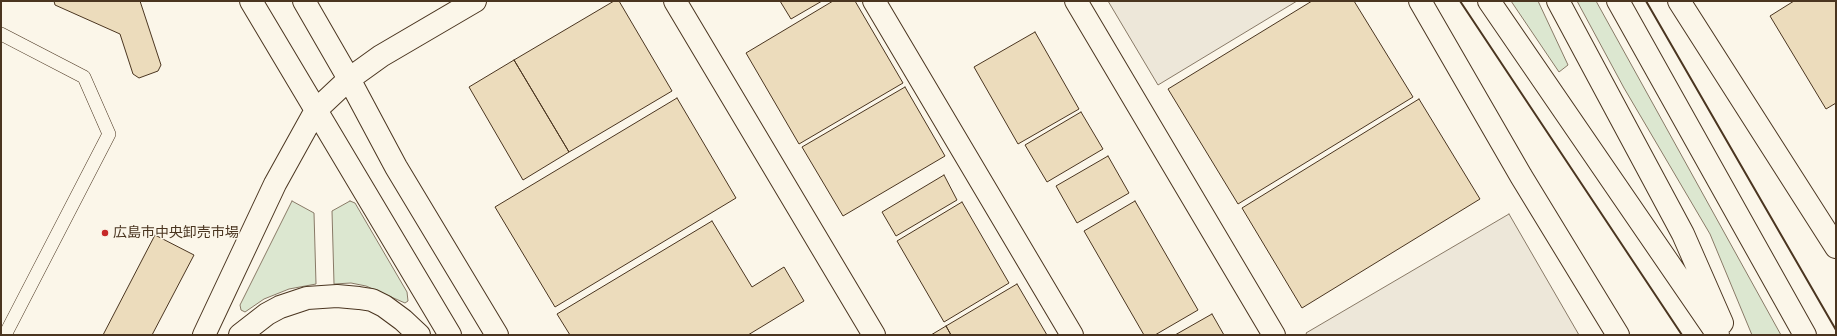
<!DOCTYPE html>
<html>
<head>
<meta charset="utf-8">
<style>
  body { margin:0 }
  #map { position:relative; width:1837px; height:336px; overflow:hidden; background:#fbf6e9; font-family:Raleway,sans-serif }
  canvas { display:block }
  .frame { position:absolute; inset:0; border:2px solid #4a3520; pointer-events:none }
</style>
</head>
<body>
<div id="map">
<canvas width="1837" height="336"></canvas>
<div class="frame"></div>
</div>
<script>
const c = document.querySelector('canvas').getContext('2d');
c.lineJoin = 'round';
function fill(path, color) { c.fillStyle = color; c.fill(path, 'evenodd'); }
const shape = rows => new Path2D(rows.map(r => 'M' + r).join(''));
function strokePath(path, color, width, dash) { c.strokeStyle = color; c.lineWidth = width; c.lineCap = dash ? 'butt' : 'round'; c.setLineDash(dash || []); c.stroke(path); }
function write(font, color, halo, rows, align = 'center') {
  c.font = font + ' Raleway,"Noto Sans JP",sans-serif'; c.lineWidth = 3; c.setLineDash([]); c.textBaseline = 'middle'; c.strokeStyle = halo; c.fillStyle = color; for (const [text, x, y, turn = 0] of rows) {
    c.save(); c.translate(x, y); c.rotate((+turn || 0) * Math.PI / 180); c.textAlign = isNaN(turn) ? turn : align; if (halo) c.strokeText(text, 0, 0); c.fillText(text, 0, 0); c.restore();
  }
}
const green = shape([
  [1511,1,1538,1,1568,65,1559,72,1511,1],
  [1577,1,1596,1,1781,335,1752,335,1710,234,1624,88,1577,1],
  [292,201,314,213,316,284,289,289,264,299,245,312,241,310,240,305,292,201],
  [350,201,355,203,407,292,408,301,405,303,366,286,351,283,334,284,332,211,350,201]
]);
const parking = shape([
  [1108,1,1297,1,1158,85,1108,1],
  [1509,214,1579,335,1307,335,1306,333,1509,214]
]);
const building = shape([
  [54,1,140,1,161,65,158,71,139,78,133,74,120,34,55,5,54,1],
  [614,1,619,1,672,91,569,152,514,60,614,1],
  [780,1,822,1,791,19,780,1],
  [833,1,855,1,903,83,799,144,746,53,833,1],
  [1312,1,1354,1,1413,97,1238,204,1168,89,1312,1],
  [1794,1,1836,1,1836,103,1826,109,1770,16,1794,1],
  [1035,32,1079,109,1018,144,974,67,1035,32],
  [514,60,569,152,523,180,469,87,514,60],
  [905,87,945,156,843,216,802,147,905,87],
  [677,98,736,198,555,307,495,207,677,98],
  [1419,99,1480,199,1302,308,1242,208,1419,99],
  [1081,112,1103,149,1047,182,1025,145,1081,112],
  [1108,156,1129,193,1077,223,1056,186,1108,156],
  [944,175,957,200,896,236,882,212,944,175],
  [1135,201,1198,310,1155,335,1144,335,1084,231,1135,201],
  [962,202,1009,283,944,322,897,241,962,202],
  [712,221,752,287,784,267,804,301,748,335,570,335,557,314,712,221],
  [155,235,194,255,152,335,103,335,155,235],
  [1017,284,1047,335,951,335,946,326,1017,284],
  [1212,314,1224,335,1175,335,1212,314],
  [946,326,951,335,931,335,946,326]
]);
const service = shape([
  [1,34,84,77,109,134,5,335]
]);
const minor = shape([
  [874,1,1072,335],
  [240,335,267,314,280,307,307,298,337,296,359,298,372,300,384,306,403,320,419,335]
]);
const tertiary = shape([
  [251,1,450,335],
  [304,1,349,79,396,167,497,335],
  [675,1,874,335],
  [1076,1,1274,335],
  [1420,1,1521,176,1618,335],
  [1489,1,1718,335],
  [1558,1,1683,234,1722,323],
  [1618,1,1805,335],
  [1679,1,1836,247],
  [204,335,275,184,316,110,349,79,381,56,475,1]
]);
const wall = shape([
  [1460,1,1682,335],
  [1646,1,1836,330]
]);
const markers = [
  [105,233,4,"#c62828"]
];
const poiNames = [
  ["広島市中央卸売市場",113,233]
];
fill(green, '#dce7d0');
strokePath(green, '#887966', 1);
fill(parking, '#ede7d9');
strokePath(parking, '#887966', 1);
fill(building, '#ecdcbc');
strokePath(building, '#4a3520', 1);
strokePath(service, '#4a3520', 14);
strokePath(minor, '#4a3520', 24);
strokePath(tertiary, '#4a3520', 24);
strokePath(service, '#fbf6e9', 13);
strokePath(minor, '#fbf6e9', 22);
strokePath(tertiary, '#fbf6e9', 22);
strokePath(wall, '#4a3520', 2);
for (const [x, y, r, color] of markers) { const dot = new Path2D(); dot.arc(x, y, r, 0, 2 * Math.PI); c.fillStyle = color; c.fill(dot); strokePath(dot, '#fbf6e9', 1.5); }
write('14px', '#4a3520', '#fbf6e9', poiNames, 'left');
</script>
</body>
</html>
